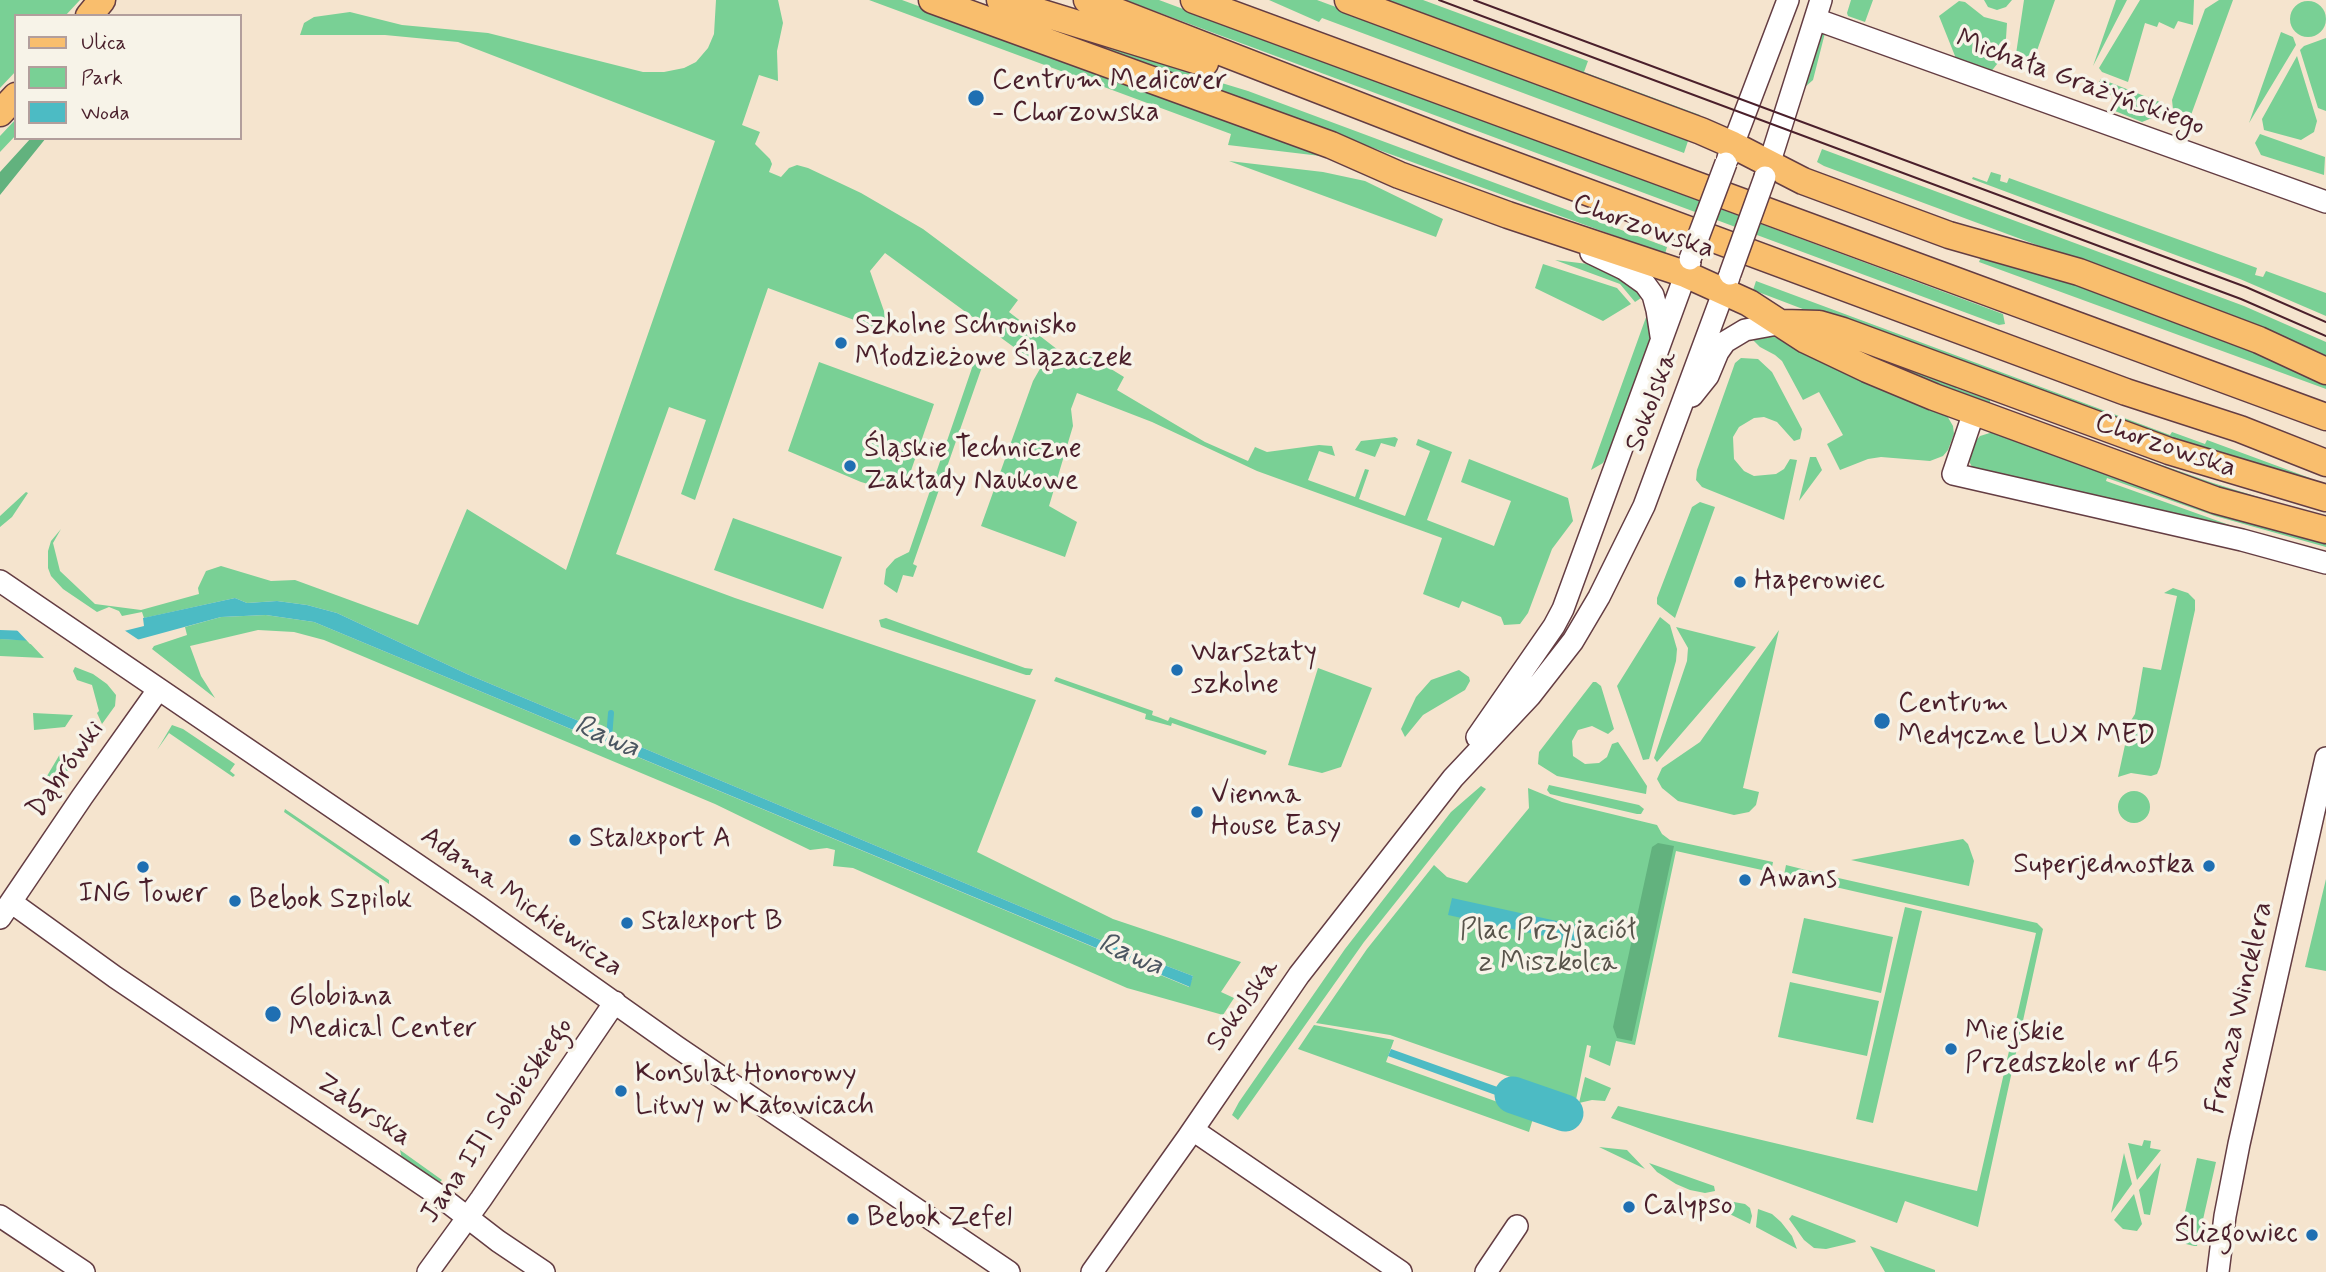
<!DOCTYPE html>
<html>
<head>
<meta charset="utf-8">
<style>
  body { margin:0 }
  #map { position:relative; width:2326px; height:1272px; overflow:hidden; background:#f5e4ce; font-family:Mynerve,sans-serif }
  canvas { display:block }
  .legend { position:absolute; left:14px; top:14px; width:228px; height:126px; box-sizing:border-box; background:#f7f3e8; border:2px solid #b29e9c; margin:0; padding:9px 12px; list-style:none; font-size:21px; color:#4a1f2b }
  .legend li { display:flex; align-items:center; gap:14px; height:35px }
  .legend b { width:35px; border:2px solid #b29e9c }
</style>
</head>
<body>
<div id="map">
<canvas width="2326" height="1272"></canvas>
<ul class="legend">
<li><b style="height:9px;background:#f9be6d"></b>Ulica</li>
<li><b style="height:19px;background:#79d095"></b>Park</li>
<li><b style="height:19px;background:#4cbbc4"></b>Woda</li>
</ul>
</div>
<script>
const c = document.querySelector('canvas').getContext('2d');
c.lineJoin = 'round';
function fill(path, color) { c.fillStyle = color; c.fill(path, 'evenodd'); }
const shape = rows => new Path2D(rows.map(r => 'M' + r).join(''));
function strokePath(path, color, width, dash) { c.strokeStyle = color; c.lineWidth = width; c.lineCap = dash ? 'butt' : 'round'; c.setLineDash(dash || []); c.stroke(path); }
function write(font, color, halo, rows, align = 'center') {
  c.font = font + ' Mynerve,sans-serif'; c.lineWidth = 7; c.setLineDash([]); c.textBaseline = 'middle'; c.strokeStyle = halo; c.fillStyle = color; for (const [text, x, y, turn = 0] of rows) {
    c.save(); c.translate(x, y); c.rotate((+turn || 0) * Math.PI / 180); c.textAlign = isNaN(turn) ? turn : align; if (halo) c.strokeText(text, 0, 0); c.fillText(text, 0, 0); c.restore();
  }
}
const green = shape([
  [0,0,80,0,65,16,16,16,16,71,0,88],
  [716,0,778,0,783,23,777,51,778,81,759,75,742,125,760,132,755,144,770,159,772,164,769,172,781,177,789,168,797,165,808,168,861,193,923,229,1018,300,1009,312,1080,367,1090,356,1124,377,1117,390,1205,442,1248,461,1255,447,1267,452,1319,445,1332,446,1335,456,1319,451,1308,480,1355,497,1365,469,1369,470,1359,499,1405,516,1430,451,1416,445,1418,439,1452,452,1427,520,1494,546,1511,501,1461,482,1469,459,1568,498,1573,521,1552,549,1528,613,1520,624,1504,625,1501,617,1462,601,1459,608,1423,594,1442,538,1257,471,1152,422,1077,393,1071,409,1073,426,1049,506,1077,522,1065,557,981,526,1033,381,1041,367,885,253,870,271,892,334,768,288,695,500,681,494,706,420,669,407,616,554,735,598,1036,700,977,852,1113,919,1241,962,1221,992,1234,998,1223,1015,1127,988,853,868,833,866,835,850,827,848,810,850,715,804,324,640,294,632,258,630,190,646,201,676,215,698,152,649,154,646,187,635,185,627,221,617,266,615,314,622,1189,987,1193,976,1117,947,467,674,337,613,307,605,277,601,247,603,235,598,144,618,142,612,122,616,119,611,109,607,97,612,63,589,51,576,48,568,48,551,51,541,61,529,53,543,60,571,95,604,141,610,199,594,198,588,206,571,221,566,271,581,295,580,418,625,467,509,566,570,715,141,458,42,385,35,300,35,304,23,314,17,350,12,402,25,488,33,643,72,664,72,684,68,696,62,708,48,714,34],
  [869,0,902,0,1329,157,1228,145,1231,134],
  [1125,0,1159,0,2003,314,2005,324,1999,325],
  [1269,0,1317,0,1689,138,1684,153,1322,18,1319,22],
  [1381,0,1423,0,1588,61,1584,72,1700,115,1699,117],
  [1851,0,1873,0,1865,22,1848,16,1847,13],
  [1984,0,2012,0,2006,7,1997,10,1988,7],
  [2024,0,2055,0,2034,59,2016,54],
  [2116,0,2127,0,2093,66],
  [2140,0,2194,0,2193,25,2178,21,2174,29,2159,22,2157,27,2145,23,2128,82,2102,72,2099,68],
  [2219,0,2233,0,2191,115,2173,109,2172,100,2205,9],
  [1959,1,1965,2,1984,17,2007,23,2005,54,1990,73,1957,61,1939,16],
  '2290 19a18 18 0 1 1 36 0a18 18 0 1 1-36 0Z',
  [1002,13,1202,74,1202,77,1248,91,1667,247,1665,254],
  [2281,32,2293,37,2296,45,2249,123],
  [1825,33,1813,80,1805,87,1821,34],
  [2326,38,2326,111,2318,108,2300,50,2304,46],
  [2297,56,2317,121,2314,132,2301,140,2264,130,2262,119],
  [2101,79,2165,104,2162,114,2142,122,2115,111,2119,98,2107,93,2099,82],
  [16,119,16,135,0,152,0,136],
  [2260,134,2325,157,2324,175,2261,155,2255,143],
  [1822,149,2244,306,2326,342,2326,359,2231,317,1824,166,1817,162],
  [1229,161,1323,172,1365,181,1443,219,1436,237],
  [1991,172,2001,175,2000,181,2007,183,2009,178,2257,268,2255,275,2263,277,2266,271,2326,293,2326,316,2240,279,1972,179,1973,177,1987,182],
  [1981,257,2081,285,2253,351,2326,384,2326,389,1979,262],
  [1555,260,1588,264,1613,271,1644,296,1635,302,1620,284],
  [1543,264,1617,288,1631,304,1603,321,1535,288],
  [1756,281,2170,435,2172,432,2205,444,2207,440,2310,478,2312,482,2272,474,1829,319,1753,290],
  [1649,309,1652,328,1650,338,1611,448,1603,463,1591,470],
  [1770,335,1875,384,1946,414,1953,426,1954,434,1948,450,1943,456,1930,461,1881,457,1868,459,1840,470,1827,444,1843,435,1819,392,1803,400,1782,361,1775,355,1760,347,1749,336],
  [1856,346,1958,383,1956,388,1990,400,1990,403,2065,431,2213,483,2326,518,2237,495,1939,387,1856,351],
  [1741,358,1758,359,1772,372,1802,429,1800,439,1794,441,1777,422,1764,417,1754,418,1739,427,1733,437,1734,459,1744,471,1754,476,1776,474,1784,469,1790,459,1797,460,1784,520,1702,487,1696,480,1697,470,1735,363],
  [819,362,934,404,905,488,879,487,861,482,788,451],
  [974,362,983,364,913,564,917,566,913,577,903,575,897,593,884,584,886,569,895,559,909,552],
  [1993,432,2326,540,2326,547,2215,516,2107,478,2106,481,2249,532,1976,469,1972,467,1969,461,1972,445,1980,436],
  [1395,437,1398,439,1395,447,1381,443,1375,457,1355,450,1361,441],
  [1810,457,1816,457,1822,470,1799,501],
  [26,492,28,493,12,517,0,527,0,516],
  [1700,502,1715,507,1675,618,1657,604,1657,598,1692,507],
  [733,518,842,557,823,609,714,570],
  [2173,588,2188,593,2195,600,2195,610,2160,767,2157,774,2151,776,2131,773,2118,777,2130,722,2135,714,2143,667,2161,670,2177,596,2164,593],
  [1660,617,1670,625,1677,649,1676,661,1649,759,1643,760,1617,686],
  [886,618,1025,668,1033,669,1030,675,1026,675,881,627,879,620],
  [1676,627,1756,647,1657,762,1654,758,1687,661,1688,648],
  [1779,630,1743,788,1759,792,1756,805,1749,812,1734,815,1678,801,1662,788,1657,779,1662,768,1700,742],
  [0,639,27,640,44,658,0,656],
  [75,667,93,674,107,684,116,695,115,706,102,724,97,713,99,711,92,685,77,680,73,671],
  [1318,668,1372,688,1341,767,1322,773,1288,765],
  [1459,670,1469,677,1470,681,1465,690,1423,715,1405,737,1401,729,1416,697,1431,680],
  [1056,677,1153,711,1152,715,1158,717,1168,721,1170,717,1267,751,1265,755,1172,723,1171,726,1145,719,1146,714,1054,681],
  [1593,682,1596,682,1601,686,1614,729,1608,734,1592,726,1578,730,1572,741,1573,756,1585,764,1599,763,1607,757,1612,744,1618,742,1647,786,1646,794,1557,776,1538,764,1539,752],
  [33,713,73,715,65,727,34,730],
  [172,725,183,729,235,764,230,771,235,775,233,777,169,733,157,750],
  [60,754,68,770,54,792,47,776],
  [1549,785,1639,805,1644,809,1641,814,1637,814,1550,794,1547,790],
  [1481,786,1486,789,1364,942,1238,1120,1232,1115,1239,1102,1345,949,1451,812],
  [1528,788,1562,802,1657,825,1662,834,1670,840,1773,862,1771,872,1676,851,1635,1045,1616,1041,1610,1066,1589,1057,1591,1046,1587,1045,1576,1100,1390,1035,1316,1023,1367,949,1434,865,1447,877,1467,883,1529,808],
  '2118 807a16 16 0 1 1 32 0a16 16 0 1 1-32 0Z',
  [285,809,389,880,389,884,284,812],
  [1963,839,1968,844,1974,861,1969,886,1851,860],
  [1786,865,1822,874,1819,883,1784,875],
  [1834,877,2037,923,2043,929,1978,1227,1905,1201,1897,1223,1611,1118,1618,1106,1977,1191,2036,933,1831,886],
  [2326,879,2326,971,2305,967],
  [1905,907,1922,911,1873,1123,1856,1119],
  [1804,918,1893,937,1881,993,1792,973],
  [1790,982,1879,1001,1867,1056,1778,1037],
  [1314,1025,1394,1040,1386,1062,1534,1115,1529,1132,1298,1049],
  [1585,1077,1611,1088,1605,1101,1592,1100,1579,1103],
  [2144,1140,2151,1141,2150,1148,2161,1150,2137,1180,2128,1143,2142,1146],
  [1599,1147,1627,1150,1645,1169],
  [400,1150,442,1180,438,1184,402,1159],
  [2124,1153,2132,1184,2111,1213],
  [2197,1158,2216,1162,2197,1246,2194,1246,2186,1244,2180,1234],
  [1649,1163,1714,1186,1715,1191,1705,1193,1690,1190,1676,1184,1657,1172],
  [2161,1163,2150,1215,2144,1214,2139,1190],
  [2134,1194,2142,1224,2137,1231,2123,1229,2114,1220],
  [1699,1199,1717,1199,1745,1204,1750,1208,1752,1216,1750,1224],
  [1758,1209,1772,1214,1781,1222,1792,1236,1797,1249,1756,1227],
  [1792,1215,1855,1240,1856,1242,1826,1249,1814,1248,1804,1240,1789,1219],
  [1870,1246,1935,1270,1935,1272,1885,1272]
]);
const forest = shape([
  [31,138,46,138,0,195,0,172],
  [1658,843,1674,846,1632,1041,1617,1038,1613,1027,1652,847]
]);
const water = shape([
  [235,598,247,603,277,601,307,605,337,613,467,674,1117,947,1193,976,1190,987,314,622,266,615,221,617,133,641,96,645,0,639,0,630,112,634,144,626,143,618],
  [1452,898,1584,927,1581,944,1448,915],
  [1391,1049,1562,1110,1559,1118,1388,1056]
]);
const pier = shape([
  [14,627,89,631,121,628,142,642,96,648,30,644]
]);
const stream = shape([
  [609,738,611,713]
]);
const river = shape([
  [1513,1095,1565,1113]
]);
const minor = shape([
  [1815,19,2326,202],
  [1728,158,1788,0],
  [1765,177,1821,0],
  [1591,253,1624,269,1645,284,1653,295,1657,310,1661,336],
  [1692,396,1708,376,1718,352,1725,342,1745,330,1783,323],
  [1974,412,1953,474,2242,540,2326,563],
  [0,581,479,907,677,1047,1009,1272],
  [1477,737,1554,626,1563,609,1690,262],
  [11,902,115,977,441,1197,498,1241,544,1272],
  [0,918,82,797,158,690],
  [1193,1130,1401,1272],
  [0,1216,84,1272],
  [428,1272,481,1199,615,1002],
  [1092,1272,1188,1137,1299,975,1453,778,1530,696,1573,641,1599,597,1644,506,1729,277],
  [1486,1272,1517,1226],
  [2218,1272,2225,1216,2239,1144,2326,758]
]);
const major = shape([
  [932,0,1331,145,1399,175,1508,215,1685,274,1749,303,1806,340,1867,369,1934,397,2215,500,2326,530],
  [1000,0,1205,63],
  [1087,0,1463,146,2126,392,2240,429,2326,463],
  [1194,0,2326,417],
  [1348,0,1701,131,1733,145,1803,181,1949,235,2079,272,2259,340,2326,371],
  [89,16,102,0],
  [0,113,16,96],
  [1783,323,1819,324,1843,331,2169,451,2326,498]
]);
const tram = shape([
  [1439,0,2241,299,2326,336],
  [1474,0,2246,287,2326,322]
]);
const minorBridge = shape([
  [1690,259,1726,163],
  [1730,274,1765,177]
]);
const markers = [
  [976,98,9,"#1f6fb2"],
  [841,343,7,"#1f6fb2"],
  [850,466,7,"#1f6fb2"],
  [1740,582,7,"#1f6fb2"],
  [1177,670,7,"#1f6fb2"],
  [1882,721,9,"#1f6fb2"],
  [1197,812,7,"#1f6fb2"],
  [575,840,7,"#1f6fb2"],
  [2209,866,7,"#1f6fb2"],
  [143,867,7,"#1f6fb2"],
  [1745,880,7,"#1f6fb2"],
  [235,901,7,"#1f6fb2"],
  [627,923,7,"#1f6fb2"],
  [273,1014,9,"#1f6fb2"],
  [1951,1049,7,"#1f6fb2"],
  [621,1091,7,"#1f6fb2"],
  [1629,1207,7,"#1f6fb2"],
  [853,1219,7,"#1f6fb2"],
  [2312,1235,7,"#1f6fb2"]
];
const poiNames = [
  ["Centrum Medicover",992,82],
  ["- Chorzowska",992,114],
  ["Szkolne Schronisko",855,327],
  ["Młodzieżowe Ślązaczek",855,359],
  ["Śląskie Techniczne",864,450],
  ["Zakłady Naukowe",864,482],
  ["Haperowiec",1754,582],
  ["Warsztaty",1191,654],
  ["szkolne",1191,686],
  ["Centrum",1898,705],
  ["Medyczne LUX MED",1898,737],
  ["Vienna",1211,796],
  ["House Easy",1211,828],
  ["Stalexport A",589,840],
  ["Superjednostka",2195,866,"right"],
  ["Awans",1759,880],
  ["ING Tower",143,895,"center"],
  ["Bebok Szpilok",249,901],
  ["Stalexport B",641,923],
  ["Globiana",289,998],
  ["Medical Center",289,1030],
  ["Miejskie",1965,1033],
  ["Przedszkole nr 45",1965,1065],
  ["Konsulat Honorowy",635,1075],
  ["Litwy w Katowicach",635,1107],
  ["Calypso",1643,1207],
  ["Bebok Zefel",867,1219],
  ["Ślizgowiec",2298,1235,"right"]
];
const streetNames = [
  ["Michała Grażyńskiego",2080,84,20],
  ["Chorzowska",1643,228,19],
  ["Sokolska",1653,402,-70],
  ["Chorzowska",2165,447,19],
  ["Dąbrówki",67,770,-55],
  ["Adama Mickiewicza",521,903,35],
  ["Sokolska",1244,1006,-55],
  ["Franza Wincklera",2241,1008,-77],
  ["Zabrska",363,1111,34],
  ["Jana III Sobieskiego",498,1121,-55]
];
const parkNames = [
  ["Plac Przyjaciół",1548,932],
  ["z Miszkolca",1548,964]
];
const waterNames = [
  ["Rawa",606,738,23],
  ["Rawa",1130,956,23]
];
fill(green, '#79d095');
fill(forest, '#62b27e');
fill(water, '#4cbbc4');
fill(pier, '#f5e4ce');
strokePath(stream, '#4cbbc4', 6);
strokePath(river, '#4cbbc4', 37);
strokePath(minor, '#643d43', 24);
strokePath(major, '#643d43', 29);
strokePath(minor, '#fff', 21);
strokePath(major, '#f9be6d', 26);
strokePath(tram, '#4a1f2b', 2);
strokePath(minorBridge, '#643d43', 24, []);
strokePath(minorBridge, '#fff', 21);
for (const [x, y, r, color] of markers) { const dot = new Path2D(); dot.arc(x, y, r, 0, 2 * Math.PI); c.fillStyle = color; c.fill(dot); strokePath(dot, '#f7f3e8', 2.5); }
write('28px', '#4a1f2b', '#f7f3e8', poiNames, 'left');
write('28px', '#4a1f2b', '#f7f3e8', streetNames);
write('28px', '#58544b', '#f7f3e8', parkNames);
write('italic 30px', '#4b5661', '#f7f3e8', waterNames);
</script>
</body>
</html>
